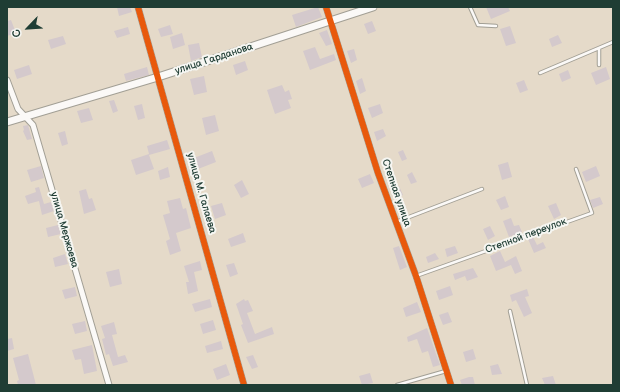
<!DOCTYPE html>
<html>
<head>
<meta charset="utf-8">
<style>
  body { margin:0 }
  #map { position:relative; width:620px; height:392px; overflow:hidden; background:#e5dac9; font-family:"Balsamiq Sans",sans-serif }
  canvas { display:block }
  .frame { position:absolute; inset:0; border:8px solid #1f3d34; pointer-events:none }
  .north { position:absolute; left:8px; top:8px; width:40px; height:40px; -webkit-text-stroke:3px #f6f6f2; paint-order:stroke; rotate:245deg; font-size:11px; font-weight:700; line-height:16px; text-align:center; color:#1f3d34 }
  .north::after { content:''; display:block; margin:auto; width:14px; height:18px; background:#1f3d34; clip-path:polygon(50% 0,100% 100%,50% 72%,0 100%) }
</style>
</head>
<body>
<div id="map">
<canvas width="620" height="392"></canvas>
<div class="frame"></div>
<div class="north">С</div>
</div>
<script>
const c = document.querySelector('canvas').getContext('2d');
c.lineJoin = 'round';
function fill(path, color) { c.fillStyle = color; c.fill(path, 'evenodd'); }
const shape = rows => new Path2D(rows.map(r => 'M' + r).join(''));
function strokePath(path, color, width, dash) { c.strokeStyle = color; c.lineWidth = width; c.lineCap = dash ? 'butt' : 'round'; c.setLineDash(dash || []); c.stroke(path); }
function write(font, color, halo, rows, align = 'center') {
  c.font = font + ' "Balsamiq Sans",sans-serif'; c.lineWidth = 4; c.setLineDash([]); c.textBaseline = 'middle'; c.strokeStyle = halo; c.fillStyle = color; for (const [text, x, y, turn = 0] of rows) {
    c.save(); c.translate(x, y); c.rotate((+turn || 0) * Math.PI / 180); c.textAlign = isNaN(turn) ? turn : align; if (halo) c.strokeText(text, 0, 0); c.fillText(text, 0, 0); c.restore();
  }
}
const building = shape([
  [117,7,130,7,132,12,119,16],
  [318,7,322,17,296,27,292,15],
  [486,7,508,7,510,11,491,19],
  [11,20,16,33,7,36,7,21],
  [372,21,376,31,368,34,364,24],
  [170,25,173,34,161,37,158,29],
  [510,26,516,43,506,46,500,29],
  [128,27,130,34,117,38,114,31],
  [327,30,332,44,326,46,319,33],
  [182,33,185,45,173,49,170,37],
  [558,35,562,43,552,47,549,39],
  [63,36,66,44,51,49,48,40],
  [199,43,202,57,191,61,188,45],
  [315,47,320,59,334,54,336,60,310,70,303,51],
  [354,49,357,60,351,63,347,51],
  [245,61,248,70,236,75,233,65],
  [29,65,32,74,17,79,14,70],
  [147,67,149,75,126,81,124,74],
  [606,67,610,79,596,85,591,73],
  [568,70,571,78,562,82,559,74],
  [204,76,207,92,194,95,190,79],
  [362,78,366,91,360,94,356,81],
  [524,80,528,90,520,93,516,83],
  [282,85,285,92,289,90,292,99,288,100,291,108,275,114,267,90],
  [114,100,118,111,113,113,109,101],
  [142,104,145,118,138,120,134,106],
  [380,104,383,113,372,118,368,108],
  [89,108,93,120,81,123,77,111],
  [215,115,219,131,206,135,202,118],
  [28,125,32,139,27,140,23,131,24,130,23,126],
  [383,129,386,136,377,141,374,132],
  [65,131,68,144,62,146,58,133],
  [167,140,170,149,149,155,154,169,136,175,131,160,149,154,147,146],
  [403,150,407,159,402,161,398,152],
  [212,151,216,162,198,169,194,158],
  [508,162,512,177,502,180,498,165],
  [41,166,44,178,31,182,27,170],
  [596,166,600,176,586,182,582,172],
  [168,167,170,177,160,180,158,171],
  [412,172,417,182,411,184,407,175],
  [370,174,374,183,362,188,358,179],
  [242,180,249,194,241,198,234,185],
  [399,186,403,195,396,198,392,189],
  [39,187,44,204,51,202,54,211,42,215,39,201,28,204,25,196,36,192,35,188],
  [86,189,89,199,92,198,96,210,84,214,79,191],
  [505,196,509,207,501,210,496,200],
  [600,197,603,204,593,208,590,200],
  [180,198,183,209,186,208,191,228,176,233,181,251,170,255,166,241,170,239,163,215,170,213,167,201],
  [222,203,226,215,215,219,211,206],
  [556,203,561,215,554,219,548,206],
  [511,218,514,226,519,225,522,232,509,237,503,221],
  [58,225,61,234,48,237,46,228],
  [490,226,495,236,488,240,483,229],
  [243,233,246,242,231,247,228,239],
  [533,237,537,245,543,242,546,248,534,253,528,239],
  [399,246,407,267,400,270,393,248],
  [455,246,458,253,447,257,445,249],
  [500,251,505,262,516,256,522,271,515,274,511,265,496,271,490,256],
  [435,253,439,259,428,263,426,257],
  [65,254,68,264,55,267,53,258],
  [200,261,202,270,194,272,198,291,188,294,186,282,189,282,184,266],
  [234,263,238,274,230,277,226,265],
  [473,268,478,277,467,281,465,276,455,280,453,274],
  [119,269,122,284,110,287,106,272],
  [450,286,453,295,439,300,436,291],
  [75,287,77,296,65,299,62,290],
  [527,289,529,296,525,297,532,313,524,317,516,300,512,302,510,295],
  [210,299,212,307,195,312,192,304],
  [244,299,245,301,248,300,253,311,247,313,255,334,272,327,274,334,248,343,241,325,243,324,236,304],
  [417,302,421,312,406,317,403,308],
  [448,312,452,322,443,325,439,315],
  [213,320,216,330,203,334,200,324],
  [85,321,87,331,75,334,72,324],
  [114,322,117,334,112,335,118,357,125,355,128,362,113,366,109,354,106,355,102,339,105,338,101,326],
  [427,328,440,365,433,367,428,351,422,353,417,339,408,342,407,337],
  [12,338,14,349,7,351,7,339],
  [221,341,223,349,207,353,205,346],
  [92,345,97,371,84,374,81,359,75,360,72,350],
  [473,349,476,359,466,362,463,352],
  [28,354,36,385,18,385,17,381,19,380,13,358],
  [253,355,258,367,252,369,246,357],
  [226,364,230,375,217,380,213,369],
  [498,364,502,374,492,375,490,366],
  [370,373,373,383,362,385,359,376],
  [553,376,556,385,545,385,542,378],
  [469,377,473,377,475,385,462,385,460,380]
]);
const lane = shape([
  [470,7,478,25,496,26],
  [599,65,599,48],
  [540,73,613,42],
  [396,222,482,189],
  [416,276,592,213,576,169],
  [510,311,527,385],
  [397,385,446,371]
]);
const street = shape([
  [138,7,244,385],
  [326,7,378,173,416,276,451,385],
  [7,80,18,109,33,125,109,385]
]);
const secondary = shape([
  [7,122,158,77,373,7]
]);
const cycleway = shape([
  [138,7,244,385],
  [326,7,378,173,416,276,451,385]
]);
const streetNames = [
  ["улица Гарданова",214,59,-18],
  ["улица М. Галаева",201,193,74],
  ["Степная улица",396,193,71],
  ["улица Мержоева",64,230,74],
  ["Степной переулок",526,236,-20]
];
fill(building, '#d4c9cc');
strokePath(lane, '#a29f95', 4.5);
strokePath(street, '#a29f95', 7);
strokePath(secondary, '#a29f95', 9);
strokePath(lane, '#fbf9f7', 2.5);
strokePath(street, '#fbf9f7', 5);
strokePath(secondary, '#fbf9f7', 7);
strokePath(cycleway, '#e8590c', 6);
write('10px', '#1f3d34', '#f6f6f2', streetNames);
</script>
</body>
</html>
